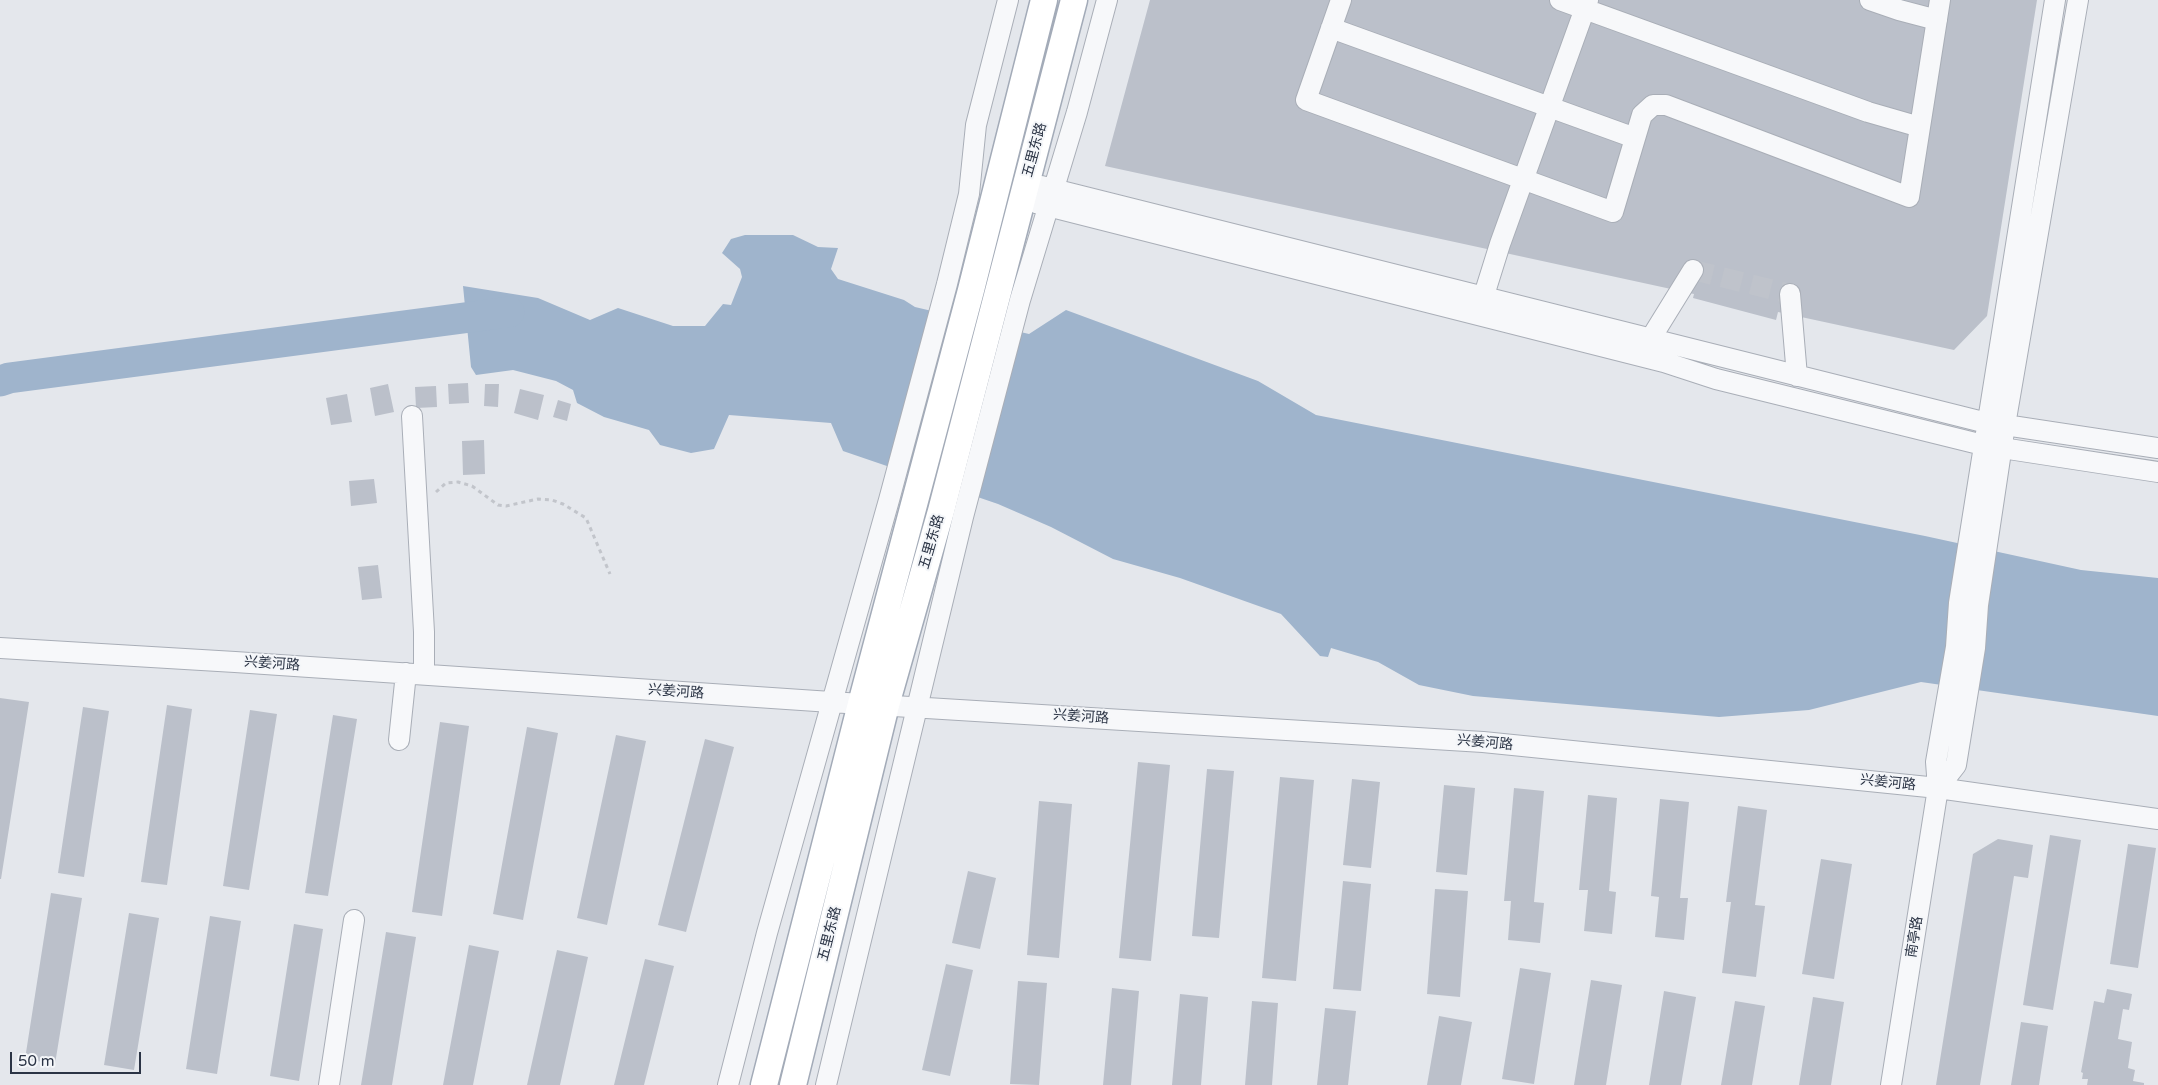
<!DOCTYPE html>
<html>
<head>
<meta charset="utf-8">
<style>
  body { margin:0 }
  #map { position:relative; width:2158px; height:1085px; overflow:hidden; background:#e4e7ec; font-family:"Varela Round",sans-serif }
  canvas { display:block }
  .scale { position:absolute; left:10px; top:1052px; width:131px; height:22px; box-sizing:border-box; border:2px solid #2b3445; border-top:0; padding-left:6px; font-size:15px; line-height:18px; white-space:nowrap; color:#2b3445; -webkit-text-stroke:4px #f4f6f9; paint-order:stroke }
</style>
</head>
<body>
<div id="map">
<canvas width="2158" height="1085"></canvas>
<div class="scale">50 m</div>
</div>
<script>
const c = document.querySelector('canvas').getContext('2d');
c.lineJoin = 'round';
function fill(path, color) { c.fillStyle = color; c.fill(path, 'evenodd'); }
const shape = rows => new Path2D(rows.map(r => 'M' + r).join(''));
function strokePath(path, color, width, dash) { c.strokeStyle = color; c.lineWidth = width; c.lineCap = dash ? 'butt' : 'round'; c.setLineDash(dash || []); c.stroke(path); }
function write(font, color, halo, rows, align = 'center') {
  c.font = font + ' "Varela Round","Noto Sans SC",sans-serif'; c.lineWidth = 4; c.setLineDash([]); c.textBaseline = 'middle'; c.strokeStyle = halo; c.fillStyle = color; for (const [text, x, y, turn = 0] of rows) {
    c.save(); c.translate(x, y); c.rotate((+turn || 0) * Math.PI / 180); c.textAlign = isNaN(turn) ? turn : align; if (halo) c.strokeText(text, 0, 0); c.fillText(text, 0, 0); c.restore();
  }
}
const water = shape([
  [745,235,793,235,818,247,838,248,831,269,838,279,904,300,915,307,1029,334,1066,310,1258,381,1316,415,1925,536,2081,570,2158,578,2158,716,1921,682,1809,710,1719,717,1473,696,1419,685,1378,662,1331,648,1328,657,1320,656,1281,614,1180,578,1113,559,1051,527,998,504,843,451,831,423,729,415,714,449,691,453,660,445,649,430,604,417,577,403,573,390,556,381,513,370,476,375,471,367,463,286,538,298,590,320,618,308,673,326,705,326,723,304,731,305,742,277,740,269,722,253,731,239]
]);
const river = shape([
  [0,381,9,378,509,312]
]);
const building = shape([
  [1150,0,2037,0,1987,316,1954,350,1778,312,1776,320,1693,298,1694,294,1105,166],
  [468,383,469,403,449,404,448,384],
  [388,384,394,412,375,416,370,388],
  [485,384,499,384,498,407,484,406],
  [436,386,437,407,416,408,415,387],
  [520,389,544,395,538,420,514,413],
  [347,394,352,422,331,425,326,398],
  [558,400,571,404,567,421,553,417],
  [484,440,485,474,463,475,462,441],
  [374,479,377,503,351,506,349,481],
  [378,565,382,598,362,600,358,567],
  [0,698,29,702,1,879,0,879],
  [167,705,192,709,167,885,141,882],
  [83,707,109,711,84,877,58,873],
  [250,710,277,714,249,890,223,886],
  [333,715,357,719,328,896,305,893],
  [440,722,469,726,442,916,412,912],
  [527,727,558,733,523,920,493,914],
  [616,735,646,741,607,925,577,918],
  [705,739,734,747,686,932,658,925],
  [1138,762,1170,765,1151,961,1119,958],
  [1207,769,1234,771,1219,938,1192,936],
  [1280,777,1314,780,1296,981,1262,978],
  [1352,779,1380,782,1371,868,1343,865],
  [1444,785,1475,788,1467,875,1436,872],
  [1514,788,1544,791,1534,902,1544,903,1540,943,1508,940,1511,901,1504,901],
  [1588,795,1617,798,1609,891,1616,892,1612,934,1584,931,1588,890,1579,890],
  [1660,799,1689,802,1680,898,1688,898,1684,940,1655,937,1659,897,1651,896],
  [1039,801,1072,804,1059,958,1027,955],
  [1738,806,1767,810,1755,905,1765,906,1756,977,1722,973,1731,902,1726,902],
  [2050,835,2081,840,2053,1010,2023,1005],
  [1998,839,2033,845,2028,878,2014,876,1980,1085,1936,1085,1973,854],
  [2128,844,2156,848,2138,968,2110,964],
  [1821,859,1852,864,1834,979,1802,974],
  [968,871,996,878,980,949,952,943],
  [1343,881,1371,884,1361,991,1333,989],
  [1435,889,1468,891,1460,997,1427,994],
  [51,893,82,898,55,1064,25,1059],
  [129,913,159,918,134,1070,104,1065],
  [210,916,241,921,217,1074,186,1069],
  [294,924,323,929,299,1081,270,1076],
  [386,932,416,937,392,1085,361,1085],
  [469,945,499,951,473,1085,443,1085],
  [557,950,588,957,560,1085,527,1085],
  [645,959,674,966,644,1085,614,1085],
  [946,964,973,970,950,1076,922,1070],
  [1520,968,1551,973,1534,1084,1502,1079],
  [1591,980,1622,985,1606,1085,1574,1085],
  [1018,981,1047,983,1039,1085,1010,1084],
  [1112,988,1139,991,1131,1085,1103,1085],
  [2107,989,2132,994,2129,1010,2123,1009,2118,1039,2132,1042,2128,1068,2135,1070,2133,1081,2144,1083,2144,1085,2087,1085,2088,1079,2082,1079,2083,1073,2081,1072,2094,1001,2104,1003],
  [1664,991,1696,997,1681,1085,1649,1085],
  [1180,994,1208,997,1201,1085,1172,1085],
  [1813,997,1844,1002,1831,1085,1799,1085],
  [1252,1001,1278,1003,1272,1085,1245,1085],
  [1735,1001,1765,1006,1752,1085,1721,1085],
  [1325,1008,1356,1011,1348,1085,1317,1085],
  [1439,1016,1472,1022,1461,1085,1427,1085],
  [2021,1022,2048,1026,2039,1085,2011,1085]
]);
const minorTunnel = shape([
  [1693,270,1790,294]
]);
const path = shape([
  [436,492,446,483,458,482,472,486,498,505,506,506,538,499,552,500,563,504,586,518,610,574]
]);
const minor = shape([
  [1341,0,1306,100,1613,212,1642,115,1653,105,1666,105,1909,197,1940,0],
  [1560,0,1868,112,1920,127],
  [1870,0,1899,10,1937,20],
  [1331,28,1635,138],
  [1041,186,1987,423],
  [1036,203,1664,362,1716,379,1983,445],
  [1790,294,1797,376],
  [1480,308,1500,244,1588,0],
  [1651,338,1693,270],
  [412,416,424,632,424,674],
  [2005,425,2158,448],
  [2002,448,2158,472],
  [0,648,235,662,861,704,1483,742,1938,788,2158,819],
  [399,740,406,673],
  [1938,788,1956,765,1975,648,1978,605,2005,425,2078,0],
  [329,1085,354,920],
  [728,1085,767,933,889,500,947,284,969,194,976,125,1008,0],
  [826,1085,963,517,1020,300,1077,112,1107,0],
  [1891,1085,1938,788,1936,762,1956,647,1959,603,2055,0]
]);
const major = shape([
  [764,1085,861,704,971,290,1044,0],
  [793,1085,886,705,941,511,1074,0]
]);
const streetNames = [
  ["五里东路",1035,150,-75],
  ["五里东路",932,542,-74],
  ["兴姜河路",272,664,4],
  ["兴姜河路",676,692,4],
  ["兴姜河路",1081,717,4],
  ["兴姜河路",1485,743,5],
  ["兴姜河路",1888,783,6],
  ["五里东路",830,934,-76],
  ["南亭路",1915,937,-81]
];
fill(water, '#9fb4cc');
strokePath(river, '#9fb4cc', 31);
fill(building, '#bbc0ca');
strokePath(minorTunnel, '#bfc3cb', 20, [20, 10]);
strokePath(minor, '#a9aeb7', 22);
strokePath(major, '#a3abb8', 29);
strokePath(path, '#c2c5cb', 3, [4, 4]);
strokePath(minor, '#f7f8fa', 20);
strokePath(major, '#fff', 26);
write('14px', '#2b3445', '#f4f6f9', streetNames);
</script>
</body>
</html>
